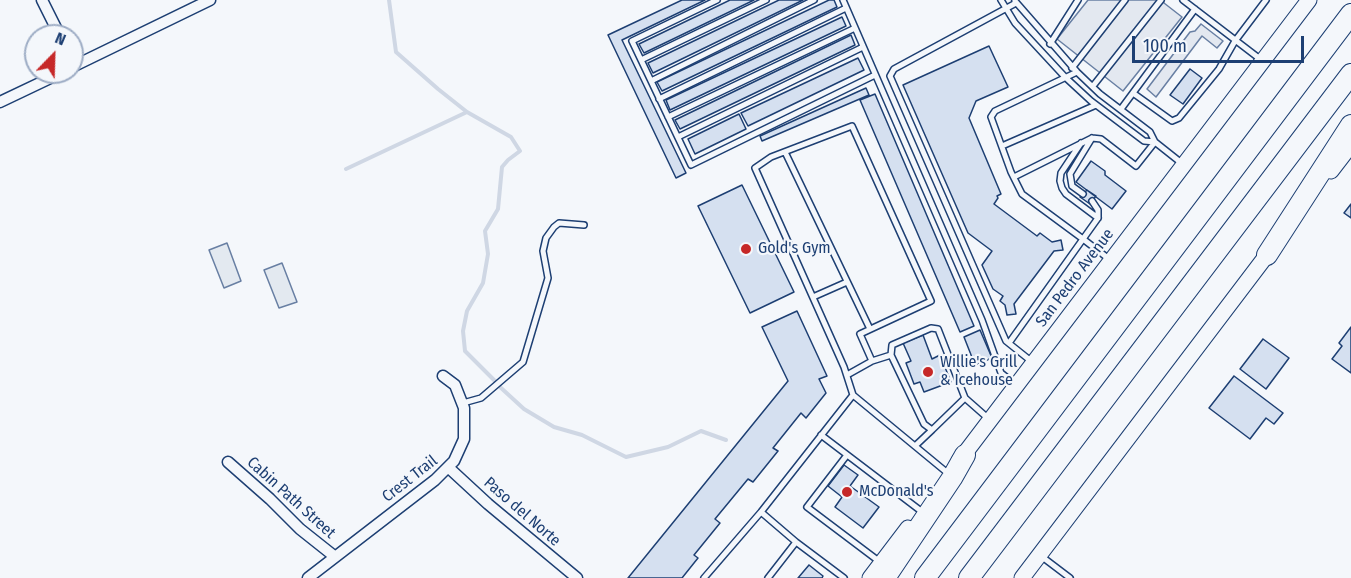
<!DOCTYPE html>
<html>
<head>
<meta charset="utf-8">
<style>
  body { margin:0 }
  #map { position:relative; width:1351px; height:578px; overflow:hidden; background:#f4f7fb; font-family:"Fira Sans Condensed",sans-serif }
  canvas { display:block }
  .north { position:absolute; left:24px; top:24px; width:60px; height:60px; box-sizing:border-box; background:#f4f7fb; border:2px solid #9eadc5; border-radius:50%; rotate:23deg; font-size:16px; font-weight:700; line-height:24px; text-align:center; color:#1d3f73 }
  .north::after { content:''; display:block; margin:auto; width:21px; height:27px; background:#c62828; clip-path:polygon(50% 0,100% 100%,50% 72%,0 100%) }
  .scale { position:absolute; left:1132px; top:36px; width:172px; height:27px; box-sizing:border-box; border:3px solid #1d3f73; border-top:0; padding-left:8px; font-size:18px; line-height:21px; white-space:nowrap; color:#1d3f73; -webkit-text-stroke:4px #f4f7fb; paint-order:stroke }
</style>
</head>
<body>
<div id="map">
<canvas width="1351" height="578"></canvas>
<div class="north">N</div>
<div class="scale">100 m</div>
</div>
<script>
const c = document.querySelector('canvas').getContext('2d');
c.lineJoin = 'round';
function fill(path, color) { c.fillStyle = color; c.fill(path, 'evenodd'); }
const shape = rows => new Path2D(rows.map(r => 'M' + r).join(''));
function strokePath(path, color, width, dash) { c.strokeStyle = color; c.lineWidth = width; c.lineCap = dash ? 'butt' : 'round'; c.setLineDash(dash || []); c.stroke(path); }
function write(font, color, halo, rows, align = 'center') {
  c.font = font + ' "Fira Sans Condensed",sans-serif'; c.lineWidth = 4.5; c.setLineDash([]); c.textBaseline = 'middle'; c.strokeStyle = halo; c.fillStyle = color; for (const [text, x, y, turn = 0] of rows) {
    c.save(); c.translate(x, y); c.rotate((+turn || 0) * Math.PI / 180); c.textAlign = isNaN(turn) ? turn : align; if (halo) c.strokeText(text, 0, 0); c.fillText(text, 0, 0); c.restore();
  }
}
const green = shape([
  [227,243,241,281,224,288,209,250,227,243],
  [282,263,297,302,279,308,264,270,282,263]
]);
const parking = shape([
  [1088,0,1163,0,1164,3,1182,17,1123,91,1057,39,1088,0],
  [1201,24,1223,41,1217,48,1202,36,1156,97,1147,89,1190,32,1195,31,1201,24]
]);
const stream = shape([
  [389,0,396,52,438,89,467,112,511,137,520,151,508,160,502,167,498,209,485,231,488,254,483,283,467,311,463,331,465,351,496,382],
  [346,169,467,112],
  [500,387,524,409,554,427,582,435,626,457,668,447,701,431,726,440]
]);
const building = shape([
  [682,0,705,0,622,40,686,173,676,178,608,35,682,0],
  [730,0,754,0,644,53,639,44,730,0],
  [779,0,803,0,653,73,648,63,779,0],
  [829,0,834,0,837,7,662,91,657,82,829,0],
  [842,17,846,26,670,110,666,100,842,17],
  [851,35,855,45,680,129,675,120,851,35],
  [989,46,1008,87,976,101,969,118,1001,194,997,196,998,198,994,204,1037,236,1040,233,1052,242,1061,240,1063,250,1054,251,1014,304,1016,314,1007,315,1005,305,1000,301,1003,296,993,289,982,265,992,251,968,233,903,85,989,46],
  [858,58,864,70,748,126,741,113,858,58],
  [1190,69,1202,78,1183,104,1170,95,1190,69],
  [866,88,869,95,762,141,760,136,866,88],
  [875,94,974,326,960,332,860,100,875,94],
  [739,114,746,129,695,154,688,139,739,114],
  [1091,161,1105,171,1105,175,1126,191,1112,209,1076,182,1091,161],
  [742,185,794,292,750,313,698,206,742,185],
  [1087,190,1096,196,1090,204,1080,197,1087,190],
  [1351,204,1351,218,1344,213,1351,204],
  [797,311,827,376,819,379,826,393,806,418,801,413,773,448,778,451,753,482,748,479,715,519,720,523,694,555,698,558,682,578,628,578,788,381,762,327,797,311],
  [1351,327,1351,373,1332,359,1342,346,1339,343,1351,327],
  [980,330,992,358,975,365,964,337,980,330],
  [923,335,932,359,940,355,951,382,924,392,920,382,914,384,906,363,911,361,903,343,923,335],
  [1263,339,1289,358,1266,389,1240,369,1263,339],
  [1234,376,1283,413,1274,424,1266,418,1250,439,1209,408,1234,376],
  [844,465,858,475,850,486,879,507,863,528,835,507,842,497,828,486,844,465],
  [809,565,823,576,822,578,798,578,809,565]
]);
const lane = shape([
  [717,0,632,41,691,165,875,75],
  [843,0,982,320,1001,373,1015,384],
  [1001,0,1015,23,1065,77,1091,101,1144,141,1155,142],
  [1183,0,1260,59],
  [1015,1,1077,72,1100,94,1150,132,1155,142,1184,165],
  [1016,3,894,69,890,76,1006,341,1031,361],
  [1050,44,1078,0],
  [641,60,766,0],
  [1072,68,1125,0],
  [651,81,814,0],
  [1093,86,1161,0],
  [1133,93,1172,121,1179,118,1219,69,1235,41,1266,0],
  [659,99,846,8],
  [1121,109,1195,9],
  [668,117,855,28],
  [678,137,863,47],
  [1081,143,1061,173,1060,181,1062,188,1066,194,1098,218,1083,239,1109,259],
  [1002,146,1096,105],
  [785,152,870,329],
  [1014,177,1092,138,1101,139,1136,166,1155,142],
  [1083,194,1072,186,1070,174,1092,138],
  [1092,201,1098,210,1098,218],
  [813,297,847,282],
  [1009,343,1083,239,1022,194,1011,172,991,117,995,111,1077,72],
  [891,355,892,345,931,328,938,329,965,398],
  [847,375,872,361],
  [853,395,844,367,755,168,771,157,852,126,931,301,860,334,872,361,891,355,924,424,932,430,965,398,990,420],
  [463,403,481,398,523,362,548,278,543,251,546,238,554,227,559,223,584,225],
  [821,435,921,511],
  [915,446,932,430],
  [847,455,807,507,880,562],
  [761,512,796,542,844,578],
  [1041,556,1070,578],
  [704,578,761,512,853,395,950,475],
  [768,578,796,542]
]);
const street = shape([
  [42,0,60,36],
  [72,67,210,0],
  [0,102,63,72],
  [228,462,270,499,300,529,334,556],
  [449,468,488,504,577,578],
  [308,578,435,480,454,461,464,439,464,408,455,385,443,376]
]);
const secondary = shape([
  [1331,171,1351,145],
  [959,461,1309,0],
  [870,578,908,528],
  [1022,578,1273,247]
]);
const highway = shape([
  [1267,255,1351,125],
  [885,578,952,478,965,455],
  [925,578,1351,14],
  [969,578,1351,74]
]);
const markers = [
  [746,249,6,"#c62828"],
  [928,372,6,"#c62828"],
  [847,492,6,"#c62828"]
];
const poiNames = [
  ["Gold's Gym",758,249],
  ["Willie's Grill",940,363],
  ["& Icehouse",940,381],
  ["McDonald's",859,492]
];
const streetNames = [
  ["San Pedro Avenue",1075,278,-53],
  ["Crest Trail",410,479,-38],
  ["Cabin Path Street",291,498,42],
  ["Paso del Norte",522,512,41]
];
fill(green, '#e3e9f0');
strokePath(green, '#687fa3', 1.5);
fill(parking, '#e3e8f0');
strokePath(parking, '#687fa3', 1.5);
strokePath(stream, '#cfd7e4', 4);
fill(building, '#d5e0f0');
strokePath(building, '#1d3f73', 1.5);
strokePath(lane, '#1d3f73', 8);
strokePath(street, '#1d3f73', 13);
strokePath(secondary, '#1d3f73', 17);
strokePath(highway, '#1d3f73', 22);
strokePath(lane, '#f4f7fb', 5);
strokePath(street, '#f4f7fb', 10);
strokePath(secondary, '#f4f7fb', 15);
strokePath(highway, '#f4f7fb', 20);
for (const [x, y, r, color] of markers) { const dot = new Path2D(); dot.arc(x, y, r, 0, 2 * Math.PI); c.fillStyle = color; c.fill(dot); strokePath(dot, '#f4f7fb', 2); }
write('16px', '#1d3f73', '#f4f7fb', poiNames, 'left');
write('16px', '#1d3f73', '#f4f7fb', streetNames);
</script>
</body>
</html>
